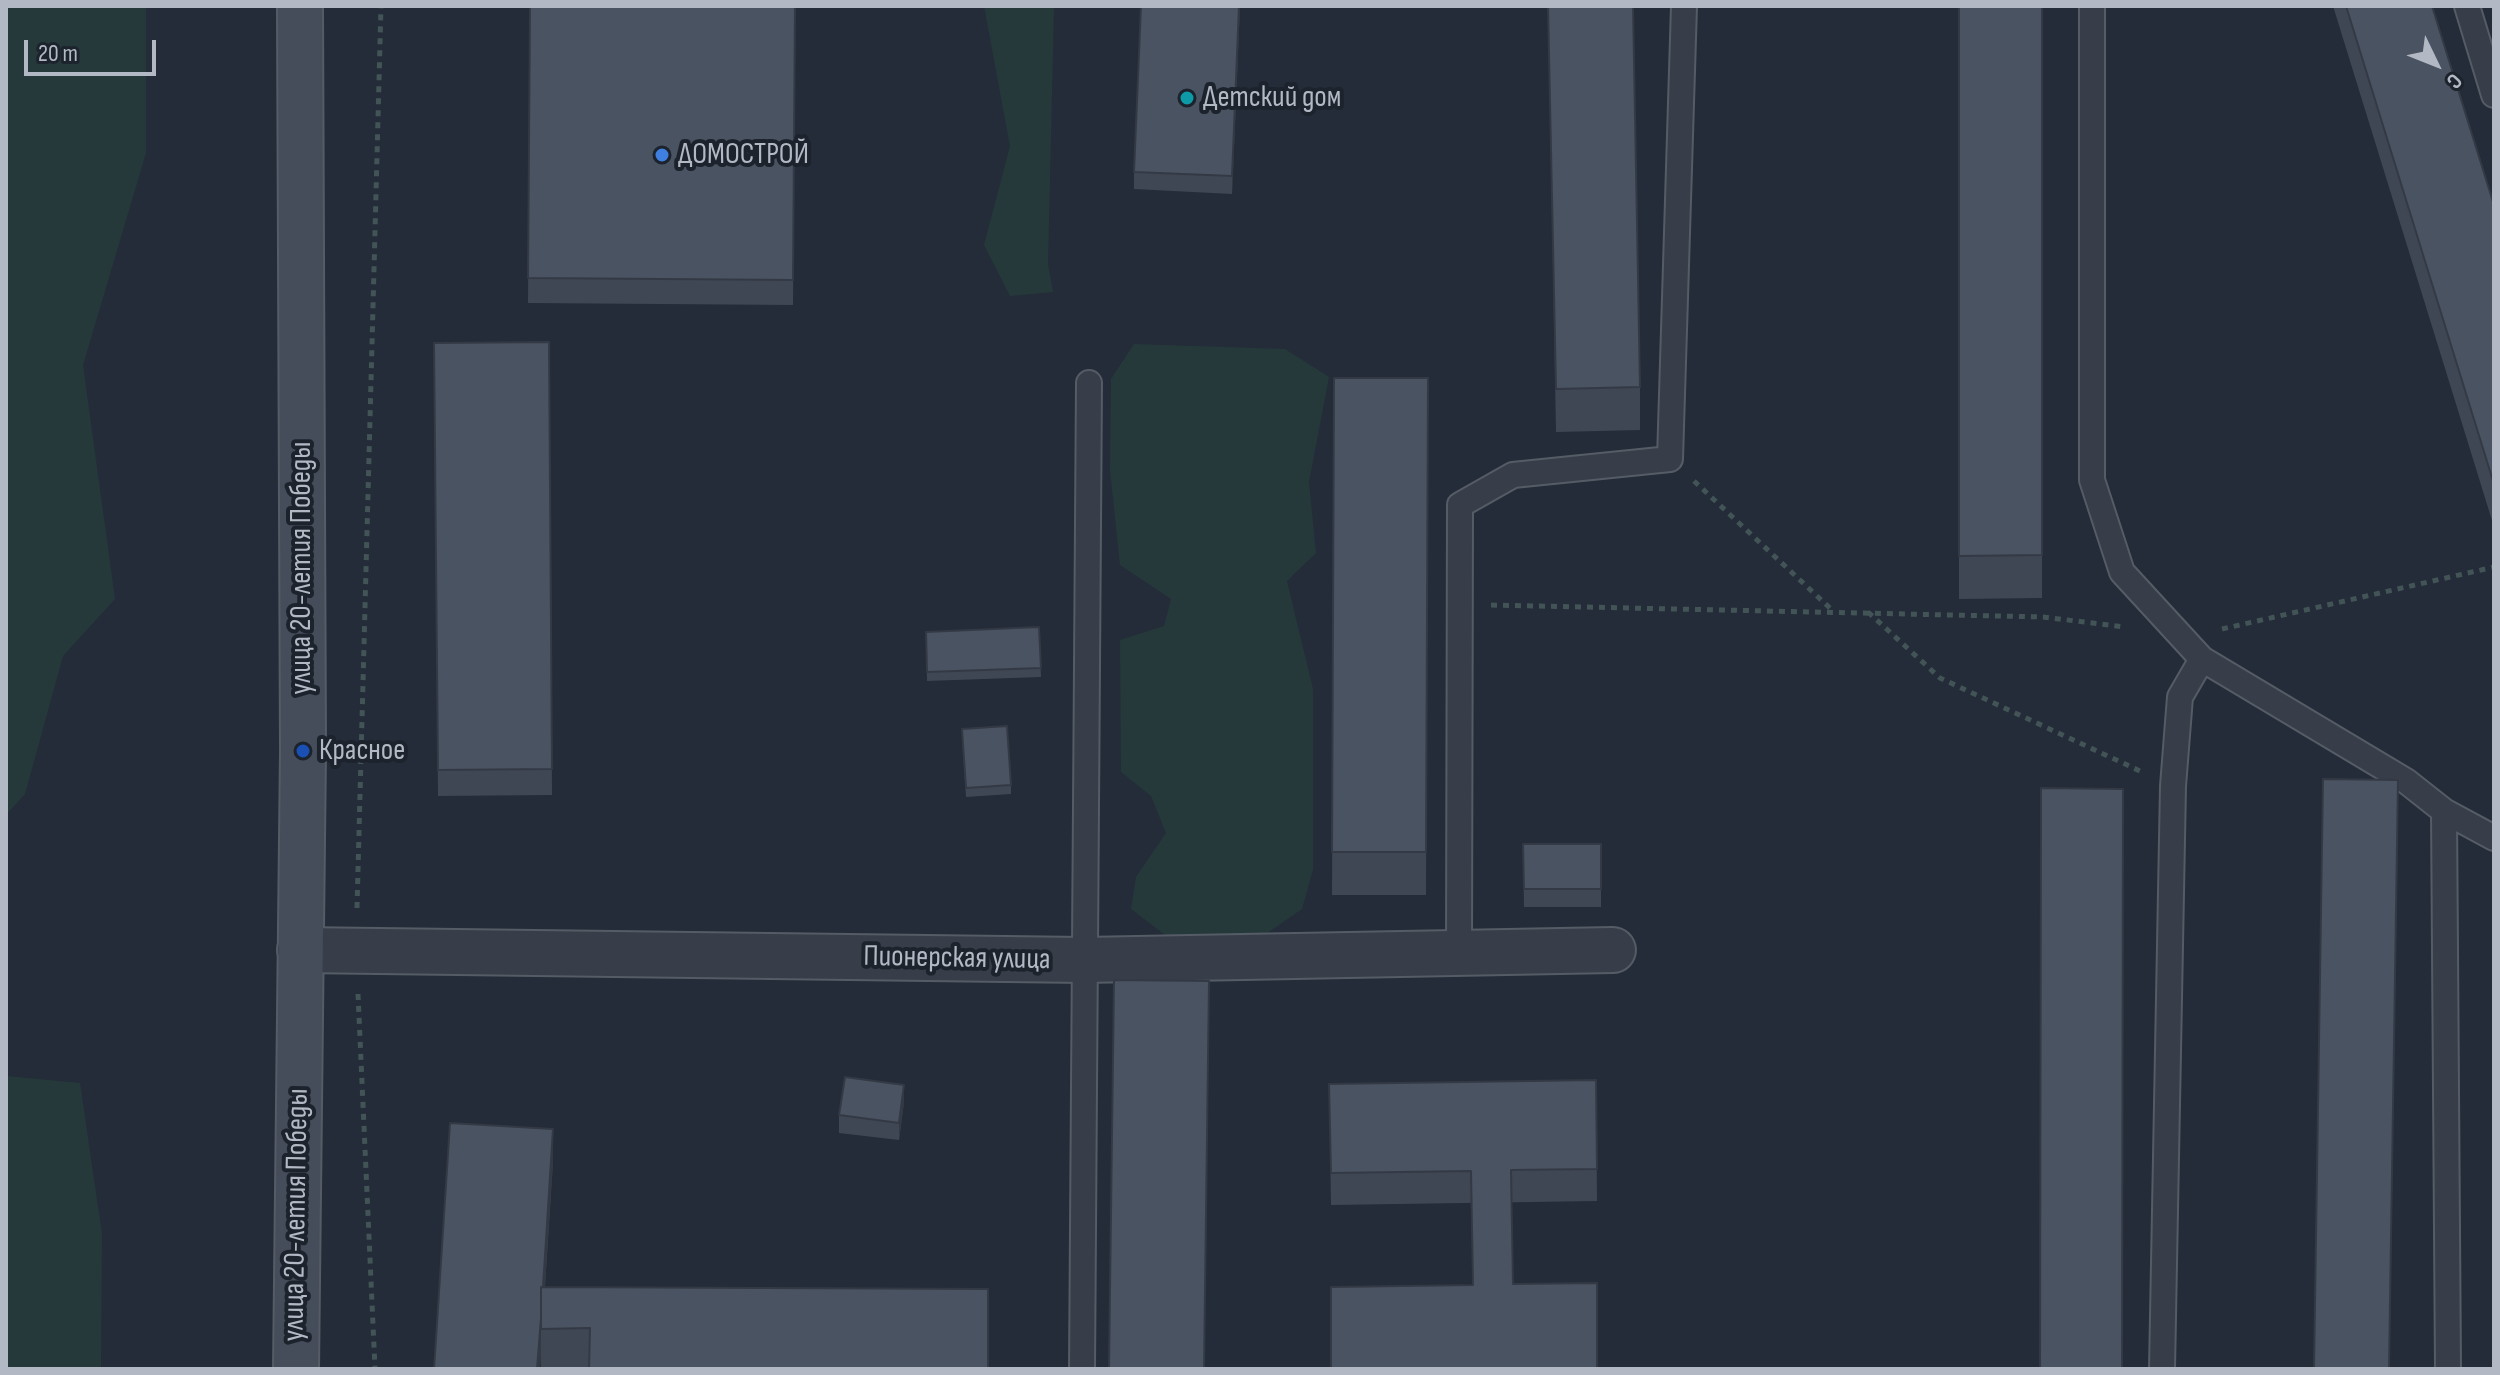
<!DOCTYPE html>
<html>
<head>
<meta charset="utf-8">
<style>
  body { margin:0 }
  #map { position:relative; width:2500px; height:1375px; overflow:hidden; background:#232c38; font-family:"Sofia Sans Condensed",sans-serif }
  canvas { display:block }
  .frame { position:absolute; inset:0; border:8px solid #b2b9c5; pointer-events:none }
  .north { position:absolute; left:2396px; top:24px; width:80px; height:80px; -webkit-text-stroke:6px #1c232d; paint-order:stroke; rotate:133deg; font-size:22px; font-weight:700; line-height:32px; text-align:center; color:#b2b9c5 }
  .north::after { content:''; display:block; margin:auto; width:28px; height:36px; background:#b2b9c5; clip-path:polygon(50% 0,100% 100%,50% 72%,0 100%) }
  .scale { position:absolute; left:24px; top:40px; width:132px; height:36px; box-sizing:border-box; border:4px solid #b2b9c5; border-top:0; padding-left:10px; font-size:24px; line-height:28px; white-space:nowrap; color:#b2b9c5; -webkit-text-stroke:6px #1c232d; paint-order:stroke }
</style>
</head>
<body>
<div id="map">
<canvas width="2500" height="1375"></canvas>
<div class="frame"></div>
<div class="north">С</div>
<div class="scale">20 m</div>
</div>
<script>
const c = document.querySelector('canvas').getContext('2d');
c.lineJoin = 'round';
function fill(path, color) { c.fillStyle = color; c.fill(path, 'evenodd'); }
const shape = rows => new Path2D(rows.map(r => 'M' + r).join(''));
function strokePath(path, color, width, dash) { c.strokeStyle = color; c.lineWidth = width; c.lineCap = dash ? 'butt' : 'round'; c.setLineDash(dash || []); c.stroke(path); }
function write(font, color, halo, rows, align = 'center') {
  c.font = font + ' "Sofia Sans Condensed",sans-serif'; c.lineWidth = 8; c.setLineDash([]); c.textBaseline = 'middle'; c.strokeStyle = halo; c.fillStyle = color; for (const [text, x, y, turn = 0] of rows) {
    c.save(); c.translate(x, y); c.rotate((+turn || 0) * Math.PI / 180); c.textAlign = isNaN(turn) ? turn : align; if (halo) c.strokeText(text, 0, 0); c.fillText(text, 0, 0); c.restore();
  }
}
const green = shape([
  [6,6,146,6,146,153,83,365,115,599,63,656,25,794,6,815],
  [984,6,1054,6,1048,264,1053,292,1010,296,984,245,1010,146],
  [1134,344,1285,349,1329,377,1309,482,1316,553,1287,581,1313,689,1313,870,1302,909,1266,934,1211,944,1169,938,1131,909,1136,877,1166,833,1151,796,1121,772,1120,640,1164,626,1171,599,1120,565,1110,470,1111,379],
  [6,1076,80,1083,102,1234,101,1369,6,1369]
]);
const path = shape([
  [1694,481,1832,610],
  [1491,605,2043,617,2125,627],
  [1868,612,1940,678,2140,771],
  [2222,629,2494,567],
  [357,908,381,6],
  [358,994,375,1369]
]);
const lane = shape([
  [2092,6,2092,480,2122,572,2202,659,2406,781,2444,811,2494,838],
  [2467,6,2494,95],
  [2444,811,2448,1369],
  [1459,953,1460,505,1513,475,1670,459,1684,6],
  [1082,1369,1089,383],
  [2162,1369,2173,786,2180,697,2202,659]
]);
const street = shape([
  [300,950,1084,960,1613,950]
]);
const secondary = shape([
  [296,1369,303,751,300,6]
]);
const wall = shape([
  [530,6,795,6,793,305,528,303],
  [1240,6,1232,194,1134,189,1134,172],
  [1548,6,1640,387,1640,430,1556,432],
  [1959,6,2042,6,2042,598,1959,599],
  [2333,6,2432,6,2494,205,2494,527],
  [549,342,552,795,438,796,434,343],
  [1334,378,1428,378,1426,895,1332,895],
  [1039,627,1041,677,927,681,926,632],
  [962,738,1011,785,1011,794,966,797],
  [1523,844,1601,844,1601,907,1524,907],
  [1596,1080,1597,1201,1331,1205,1329,1084],
  [904,1102,899,1140,839,1133,839,1115],
  [553,1162,545,1287,988,1369,541,1369,541,1349,540,1369,434,1369]
]);
const shadedWall = shape([
  [1239,6,1240,6,1232,194,1232,176],
  [2398,780,2398,823,2389,1369],
  [904,1085,904,1102,899,1140,899,1123],
  [553,1129,553,1162,542,1329,541,1316],
  [541,1318,541,1349,540,1369,537,1369]
]);
const building = shape([
  [530,6,795,6,793,280,528,278,530,6],
  [1141,6,1239,6,1232,176,1134,172,1141,6],
  [1548,6,1633,6,1640,387,1556,389,1548,6],
  [1959,6,2042,6,2042,555,1959,556,1959,6],
  [2346,6,2432,6,2494,205,2494,484,2346,6],
  [549,342,552,769,438,770,434,343,549,342],
  [1334,378,1428,378,1426,852,1332,852,1334,378],
  [1039,627,1041,668,927,672,926,632,1039,627],
  [1007,726,1011,785,966,788,962,729,1007,726],
  [2323,779,2398,780,2389,1369,2314,1369,2323,779],
  [2041,788,2123,789,2122,1369,2040,1369,2041,788],
  [1523,844,1601,844,1601,889,1524,889,1523,844],
  [1114,980,1209,981,1204,1369,1109,1369,1114,980],
  [845,1077,904,1085,899,1123,839,1115,845,1077],
  [1596,1080,1597,1169,1511,1170,1513,1284,1597,1283,1597,1369,1331,1369,1331,1287,1473,1285,1471,1171,1331,1173,1329,1084,1596,1080],
  [450,1123,553,1129,543,1287,541,1287,541,1318,537,1369,434,1369,450,1123],
  [541,1287,988,1289,988,1369,589,1369,590,1328,541,1329,541,1287]
]);
const markers = [
  [1187,98,8,"#0f9aa8"],
  [662,155,8,"#3f7fe0"],
  [303,751,8,"#1a4fb4"]
];
const poiNames = [
  ["Детский дом",1203,98],
  ["ДОМОСТРОЙ",678,155],
  ["Красное",319,751]
];
const streetNames = [
  ["улица 20-летия Победы",302,568,-90],
  ["Пионерская улица",957,959,1],
  ["улица 20-летия Победы",297,1215,-89]
];
fill(green, '#26393a');
strokePath(lane, '#555c66', 28);
strokePath(street, '#555c66', 48);
strokePath(secondary, '#555c66', 48);
strokePath(path, '#435457', 5, [6, 6]);
strokePath(lane, '#373e49', 24);
strokePath(street, '#373e49', 44);
strokePath(secondary, '#454d5b', 44);
fill(wall, '#404754');
fill(shadedWall, '#343a45');
fill(building, '#4a5362');
strokePath(building, '#343a45', 2);
for (const [x, y, r, color] of markers) { const dot = new Path2D(); dot.arc(x, y, r, 0, 2 * Math.PI); c.fillStyle = color; c.fill(dot); strokePath(dot, '#1c232d', 3); }
write('30px', '#b2b9c5', '#1c232d', poiNames, 'left');
write('30px', '#b2b9c5', '#1c232d', streetNames);
</script>
</body>
</html>
